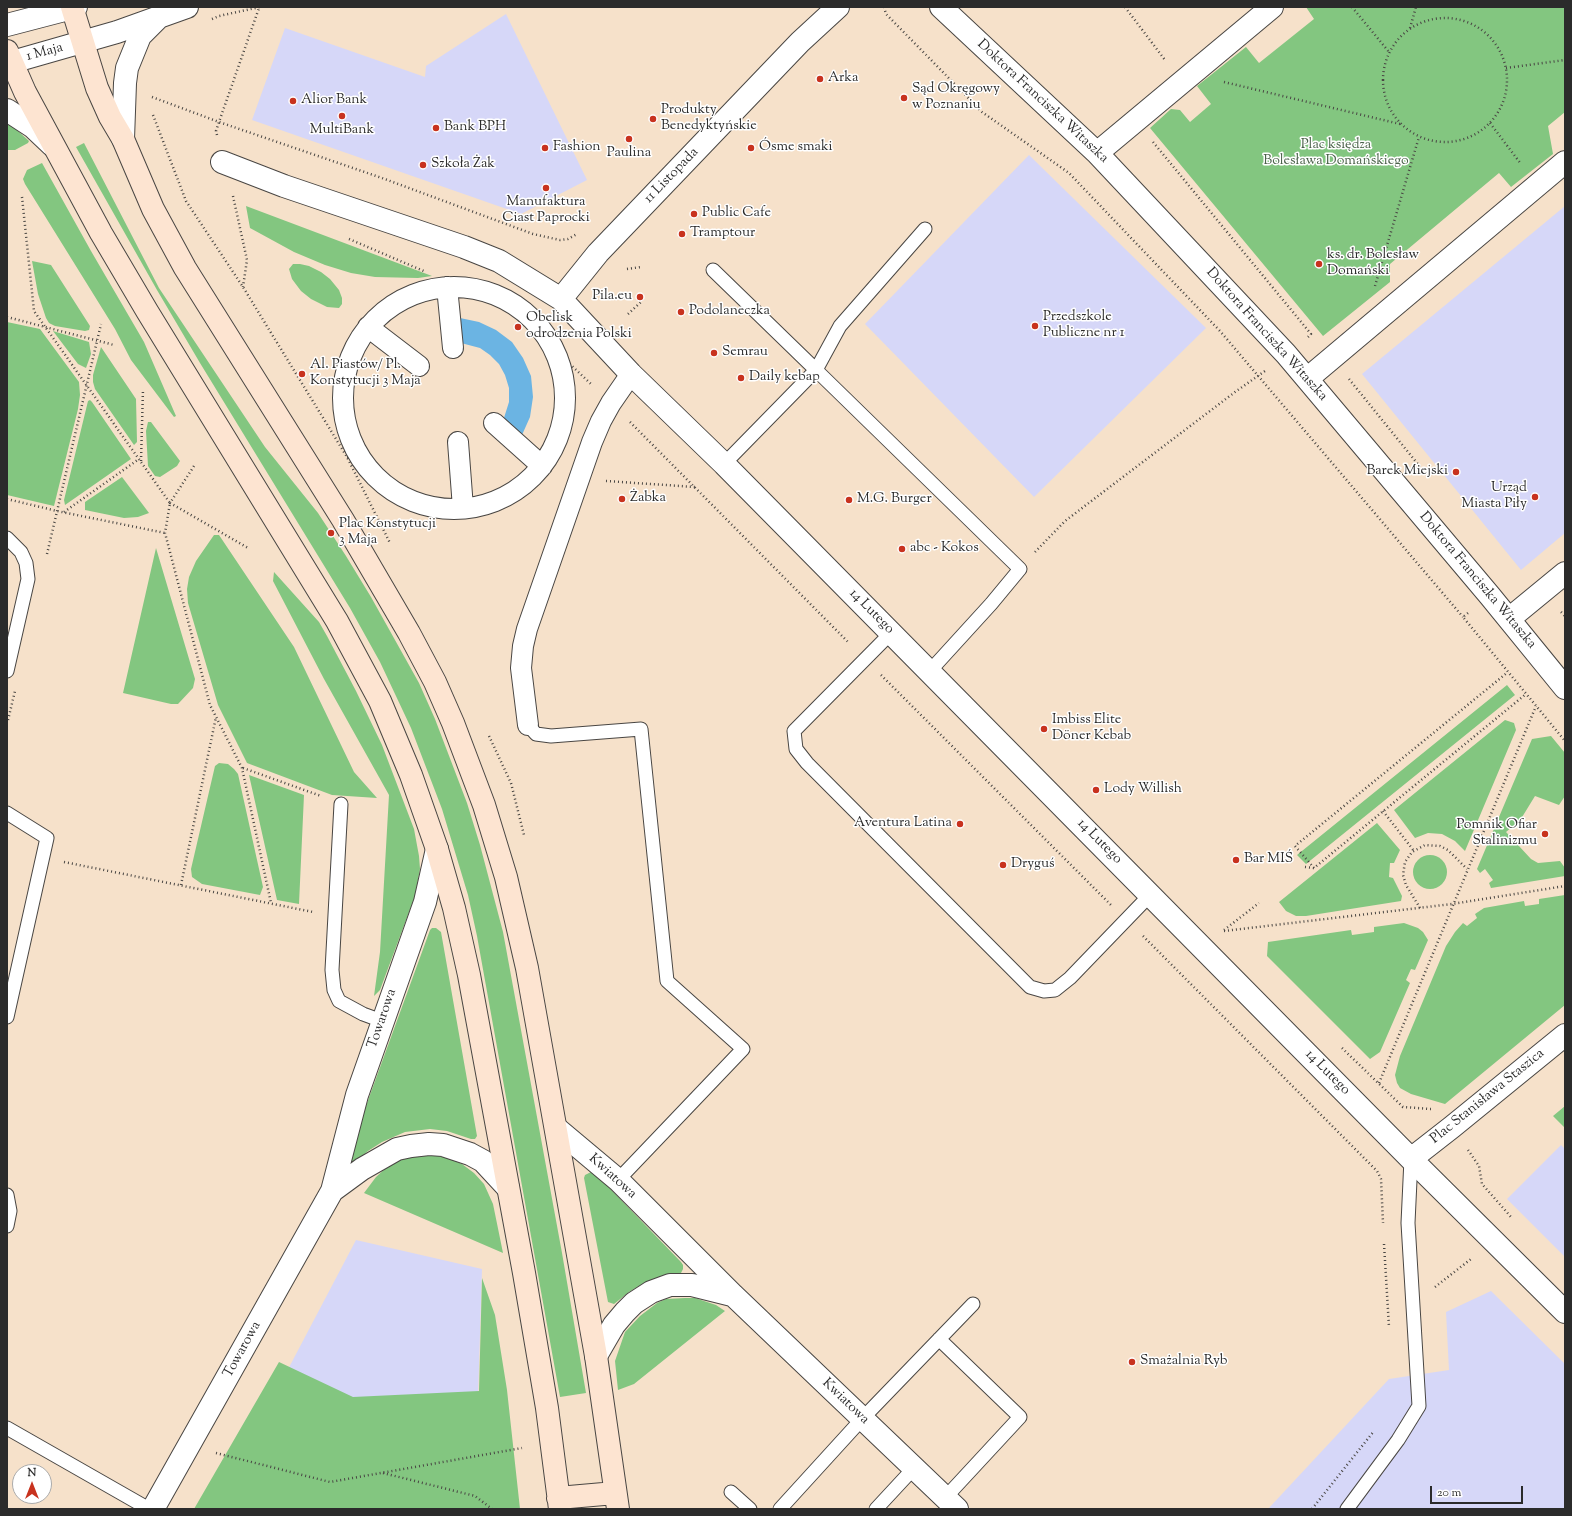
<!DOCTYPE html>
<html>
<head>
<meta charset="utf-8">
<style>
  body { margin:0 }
  #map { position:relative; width:1572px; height:1516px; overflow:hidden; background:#f6e1ca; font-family:"Sorts Mill Goudy",serif }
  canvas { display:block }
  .frame { position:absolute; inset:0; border:8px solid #2b2b2b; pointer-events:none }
  .north { position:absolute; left:12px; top:1464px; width:40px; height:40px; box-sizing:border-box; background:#fff; border:1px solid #aaa; border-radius:50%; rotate:0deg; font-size:11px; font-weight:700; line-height:16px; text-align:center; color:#2b2b2b }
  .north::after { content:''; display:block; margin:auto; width:14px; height:18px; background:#c8321e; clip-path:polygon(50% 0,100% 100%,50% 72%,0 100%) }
  .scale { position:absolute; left:1430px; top:1486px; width:93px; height:18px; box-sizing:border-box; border:2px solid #2b2b2b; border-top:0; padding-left:5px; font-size:12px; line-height:14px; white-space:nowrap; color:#2b2b2b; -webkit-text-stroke:3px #fff; paint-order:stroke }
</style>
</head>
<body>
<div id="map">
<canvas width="1572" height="1516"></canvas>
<div class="frame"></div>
<div class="north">N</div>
<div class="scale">20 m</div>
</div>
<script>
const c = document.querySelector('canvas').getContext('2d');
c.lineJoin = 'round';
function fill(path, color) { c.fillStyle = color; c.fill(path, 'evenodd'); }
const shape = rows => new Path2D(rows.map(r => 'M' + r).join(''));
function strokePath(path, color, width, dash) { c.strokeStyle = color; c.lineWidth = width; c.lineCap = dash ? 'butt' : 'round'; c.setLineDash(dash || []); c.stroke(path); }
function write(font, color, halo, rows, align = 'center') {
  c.font = font + ' "Sorts Mill Goudy",serif'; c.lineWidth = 3; c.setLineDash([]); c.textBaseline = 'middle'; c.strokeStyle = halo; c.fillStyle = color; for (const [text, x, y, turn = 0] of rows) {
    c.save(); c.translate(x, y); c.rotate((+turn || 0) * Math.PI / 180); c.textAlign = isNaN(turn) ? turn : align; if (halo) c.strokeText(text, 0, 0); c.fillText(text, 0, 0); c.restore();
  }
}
const built = shape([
  [506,14,587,180,521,214,252,120,285,28,425,77,426,66],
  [1029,155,1206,328,1034,497,865,324],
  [1565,206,1565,533,1521,570,1362,374],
  [1561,1145,1565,1149,1565,1257,1507,1199],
  [356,1240,482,1269,478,1398,353,1407,285,1375],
  [1491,1291,1565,1364,1565,1509,1268,1509,1389,1379,1449,1370,1446,1312]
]);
const green = shape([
  [1306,7,1565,7,1565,112,1548,126,1553,154,1511,187,1499,173,1390,264,1390,282,1323,336,1150,128,1171,109,1180,110,1190,122,1211,104,1197,86,1246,47,1259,63,1314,19],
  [7,121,29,141,28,143,15,150,7,150],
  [84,143,159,288,265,447,318,513,346,556,371,597,419,683,435,719,467,803,480,845,503,932,562,1253,586,1393,560,1397,477,936,468,895,442,809,411,728,380,662,350,608,200,363,157,290,76,147],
  [42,163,91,251,144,342,176,416,174,417,131,360,115,329,25,184,23,179,27,170],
  [246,206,432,276,418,278,375,277,351,273,325,265,294,252,250,228],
  [32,261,51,265,90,326,89,330,85,331,55,326,49,323,46,318,38,294],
  [293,264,300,264,309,266,321,272,330,279,339,290,342,298,342,304,339,308,327,307,311,299,301,291,292,279,289,269],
  [7,322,40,329,79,382,80,395,78,409,54,506,7,495],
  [53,331,89,342,91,354,86,368,78,364],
  [101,347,136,399,137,442,134,445,95,389,93,382,93,375],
  [90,400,92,402,131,459,65,505,64,500,88,401],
  [148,422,151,422,180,461,177,466,160,477,155,476,148,466,146,431],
  [122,477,149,513,138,517,124,518,85,510,85,502],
  [214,535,219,535,294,647,354,772,377,798,332,795,247,763,218,705,188,603,187,589,189,577,196,561],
  [156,548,195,679,193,688,178,704,171,704,123,693],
  [274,572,319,622,327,636,356,691,382,745,414,829,419,856,420,869,415,896,380,990,374,996,380,952,389,795,324,679,273,581],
  [1507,685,1515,695,1306,864,1297,855],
  [1505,720,1514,723,1516,730,1465,851,1455,841,1442,834,1428,833,1415,838,1394,810],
  [1551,736,1565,753,1565,796,1559,805,1535,796,1516,827,1512,827,1506,832,1531,859,1538,863,1560,861,1565,868,1565,876,1491,888,1489,883,1493,880,1485,869,1480,873,1477,869,1532,739],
  [219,763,228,764,234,769,238,774,263,887,260,895,202,884,192,877,191,869,215,766],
  [249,775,304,795,299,904,277,900],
  [1377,823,1400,850,1394,863,1390,863,1389,877,1393,878,1402,896,1401,901,1306,916,1296,916,1286,911,1279,902],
  '1413 872a17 17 0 1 1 34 0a17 17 0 1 1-34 0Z',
  [1565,895,1565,1005,1445,1104,1411,1094,1400,1088,1397,1083,1395,1075,1400,1056,1446,946,1455,932,1463,923,1467,926,1477,918,1475,914,1484,908,1524,901,1525,906,1539,904,1539,899],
  [1404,923,1418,928,1423,932,1428,940,1415,970,1411,969,1406,980,1410,983,1380,1052,1370,1059,1267,956,1268,942,1351,930,1352,935,1374,932,1374,927],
  [432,928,436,928,441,932,477,1136,475,1139,471,1139,447,1131,430,1129,405,1132,382,1142,368,1151,353,1164,350,1164,347,1158,430,930],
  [1565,1106,1565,1128,1553,1116],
  [434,1155,448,1158,462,1164,474,1173,484,1184,493,1204,503,1253,364,1193,376,1177,387,1167,400,1160,409,1157],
  [591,1172,595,1173,681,1262,683,1265,683,1269,681,1273,660,1277,644,1283,629,1292,614,1304,608,1302,584,1178,585,1175],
  [482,1278,495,1315,507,1390,520,1509,194,1509,279,1362,353,1397,479,1391],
  [685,1298,695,1298,716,1305,725,1311,634,1384,618,1390,615,1361,625,1332,640,1316,657,1303,666,1299]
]);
const water = shape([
  [460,318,479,322,496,330,512,342,523,358,531,376,533,397,530,417,522,435,503,421,509,402,509,388,505,375,499,364,490,355,480,348,461,343]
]);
const path = shape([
  [884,7,886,14,982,112,1069,173,1220,331,1463,617],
  [1125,7,1165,60],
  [1352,7,1389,52],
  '1383 80a62 62 0 1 1 124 0a62 62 0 1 1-124 0Z',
  [212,19,219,16,260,7],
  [1410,28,1416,7],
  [1506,68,1565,60],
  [1224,82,1400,124],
  [152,97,219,122,382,178,533,234,560,240,568,239,577,234],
  [153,115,186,201,243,287,347,457,390,543],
  [1490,123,1521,164],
  [217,135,216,131,219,122,259,8],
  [1153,142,1311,334,1308,337],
  [233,196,247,260,243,287],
  [22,197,34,311,170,503,165,533,210,705,242,768,271,903],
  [349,239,426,272],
  [627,269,641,267],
  [1375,286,1419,137],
  [474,288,492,293],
  [628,314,641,302],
  [7,317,114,345],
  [555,350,592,385],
  [1349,379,1421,468],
  [630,422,849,643],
  [347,457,359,455],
  [141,461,143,389],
  [194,466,170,503,248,548],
  [606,481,695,487],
  [7,499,57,511,165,533],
  [64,512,139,459],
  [1035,552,1065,521,1235,392,1265,371],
  [47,554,101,324],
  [1561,612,1565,616],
  [1468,613,1463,617,1565,741],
  [881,675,1111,905],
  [8,720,15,691],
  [489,736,511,783,524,835],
  [243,768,321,796],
  [1383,811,1414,851],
  [64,862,313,912],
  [1305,867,1314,868,1526,694],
  [1314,868,1295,846,1508,672],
  [181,885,216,717],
  [1420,908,1406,885,1403,875,1405,862,1412,852,1425,845,1440,846,1448,850,1467,869],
  [1224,930,1259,903],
  [1224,931,1452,904,1565,886],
  [1143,936,1377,1171,1381,1179,1383,1223],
  [1342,1048,1403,1107,1431,1109],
  [1379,1083,1536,706],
  [1468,1150,1479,1166,1482,1184,1511,1217],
  [1384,1244,1389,1327],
  [1435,1287,1471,1259],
  [216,1453,330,1482,522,1448],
  [383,1473,475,1496,492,1509],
  [1312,1509,1374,1431]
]);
const service = shape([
  [925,229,840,326,816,370,1020,569,991,604,929,672],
  [713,270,816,370,724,464],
  [7,538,21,552,26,563,28,579,7,671],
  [891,633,794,731,796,749,807,763,1030,987,1044,991,1055,990,1070,978,1150,895],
  [528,725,536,734,551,736,641,729,667,981,743,1049,618,1180],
  [341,804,332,970,334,990,339,1001,363,1014,382,1021],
  [7,813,47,838,7,1017],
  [7,1195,10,1211,7,1226],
  [939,1339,1020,1417,945,1498],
  [7,1428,149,1509],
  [731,1492,750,1509],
  [780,1509,862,1419,973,1304],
  [876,1509,914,1468],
  [1347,1509,1398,1440,1419,1406,1408,1223,1411,1159]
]);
const pedestrian = shape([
  '343 398a111 111 0 1 1 222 0a111 111 0 1 1-222 0Z',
  [447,287,453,348],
  [368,327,419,366],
  [494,423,542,466],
  [458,442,463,508],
  [528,725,521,668,523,646,527,629,592,442,601,421,611,403,631,374]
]);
const minor = shape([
  [941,7,1097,153,1286,354,1490,596,1565,688],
  [7,110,33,127,52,145],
  [1097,153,1272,7],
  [222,162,284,186,464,247,499,261,561,299,631,374,724,464,1411,1159,1565,1312],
  [561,299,598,253,800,42,838,7],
  [1307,379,1565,162],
  [1509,619,1565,573],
  [556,1128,618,1180,733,1295,957,1509],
  [1411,1159,1452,1127,1565,1035],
  [332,1191,362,1169,397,1149,411,1146,429,1144,443,1145,470,1154,483,1161,508,1188],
  [596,1356,614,1325,625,1312,634,1303,651,1292,670,1285,692,1285,732,1295],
  [153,1509,332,1191,357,1095,425,902,437,849]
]);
const tertiary = shape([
  [7,25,76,7],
  [12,62,117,32,187,7],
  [123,139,125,83,127,68,140,36,157,19]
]);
const secondary = shape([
  [72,7,97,88,110,117,123,139,153,209,185,268,343,520,409,633,435,682,453,723,484,805,506,877,527,968,596,1356,618,1509],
  [7,51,25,92,101,233,147,311,337,621,380,701,411,775,437,849,454,908,469,975,524,1273,547,1408,560,1509],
  [558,1498,615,1493]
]);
const markers = [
  [820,79,4,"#c8321e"],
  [904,98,4,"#c8321e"],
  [293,101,4,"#c8321e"],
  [342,116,4,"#c8321e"],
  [653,119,4,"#c8321e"],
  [436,128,4,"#c8321e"],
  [629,139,4,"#c8321e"],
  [545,148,4,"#c8321e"],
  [751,148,4,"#c8321e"],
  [423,165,4,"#c8321e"],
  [546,188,4,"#c8321e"],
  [694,214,4,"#c8321e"],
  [682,234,4,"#c8321e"],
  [1319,264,4,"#c8321e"],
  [640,297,4,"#c8321e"],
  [681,312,4,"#c8321e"],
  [1035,326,4,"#c8321e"],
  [518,327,4,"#c8321e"],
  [714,353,4,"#c8321e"],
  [302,374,4,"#c8321e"],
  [741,378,4,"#c8321e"],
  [1456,472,4,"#c8321e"],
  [1535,497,4,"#c8321e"],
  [622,499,4,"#c8321e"],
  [849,500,4,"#c8321e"],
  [331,533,4,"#c8321e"],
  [902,549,4,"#c8321e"],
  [1044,729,4,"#c8321e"],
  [1096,790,4,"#c8321e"],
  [960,824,4,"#c8321e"],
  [1545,834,4,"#c8321e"],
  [1236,860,4,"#c8321e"],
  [1003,865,4,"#c8321e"],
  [1132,1362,4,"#c8321e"]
];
const streetNames = [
  ["1 Maja",45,53,-15],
  ["Doktora Franciszka Witaszka",1042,102,43],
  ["11 Listopada",672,176,-46],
  ["Doktora Franciszka Witaszka",1266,335,48],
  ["Doktora Franciszka Witaszka",1477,581,50],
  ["14 Lutego",871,612,45],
  ["14 Lutego",1099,842,45],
  ["Towarowa",383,1019,-71],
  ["14 Lutego",1327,1073,45],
  ["Plac Stanisława Staszica",1488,1097,-39],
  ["Kwiatowa",612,1177,42],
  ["Towarowa",243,1350,-61],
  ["Kwiatowa",845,1402,44]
];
const poiNames = [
  ["Arka",828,79],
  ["Sąd Okręgowy",912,90],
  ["w Poznaniu",912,106],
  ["Alior Bank",301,101],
  ["Produkty",661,111],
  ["Benedyktyńskie",661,127],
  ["Bank BPH",444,128],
  ["MultiBank",342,131,"center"],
  ["Fashion",553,148],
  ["Ósme smaki",759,148],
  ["Paulina",629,154,"center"],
  ["Szkoła Żak",431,165],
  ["Manufaktura",546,203,"center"],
  ["Ciast Paprocki",546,219,"center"],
  ["Public Cafe",702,214],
  ["Tramptour",690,234],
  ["ks. dr. Bolesław",1327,256],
  ["Domański",1327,272],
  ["Pila.eu",632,297,"right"],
  ["Podolaneczka",689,312],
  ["Przedszkole",1043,318],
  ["Publiczne nr 1",1043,334],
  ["Obelisk",526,319],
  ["odrodzenia Polski",526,335],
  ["Semrau",722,353],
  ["Al. Piastów/ Pl.",310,366],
  ["Konstytucji 3 Maja",310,382],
  ["Daily kebap",749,378],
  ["Barek Miejski",1448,472,"right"],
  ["Urząd",1527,489,"right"],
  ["Miasta Piły",1527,505,"right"],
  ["Żabka",630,499],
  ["M.G. Burger",857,500],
  ["Plac Konstytucji",339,525],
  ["3 Maja",339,541],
  ["abc - Kokos",910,549],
  ["Imbiss Elite",1052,721],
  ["Döner Kebab",1052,737],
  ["Lody Willish",1104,790],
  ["Aventura Latina",952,824,"right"],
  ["Pomnik Ofiar",1537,826,"right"],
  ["Stalinizmu",1537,842,"right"],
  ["Bar MIŚ",1244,860],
  ["Dryguś",1011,865],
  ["Smażalnia Ryb",1140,1362]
];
const parkNames = [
  ["Plac księdza",1336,146],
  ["Bolesława Domańskiego",1336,162]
];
fill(built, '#d6d7f8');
fill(green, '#83c680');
fill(water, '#6bb4e3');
strokePath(service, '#494643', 15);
strokePath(pedestrian, '#494643', 22);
strokePath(minor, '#494643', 24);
strokePath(tertiary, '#494643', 24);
strokePath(secondary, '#494643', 24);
strokePath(path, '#494643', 2.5, [1, 3]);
strokePath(service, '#fff', 13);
strokePath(pedestrian, '#fff', 20);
strokePath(minor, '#fff', 22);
strokePath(tertiary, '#fff', 22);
strokePath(secondary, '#fde4d1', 22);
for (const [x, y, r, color] of markers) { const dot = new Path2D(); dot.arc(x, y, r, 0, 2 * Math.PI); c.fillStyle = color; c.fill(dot); strokePath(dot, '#fff', 1.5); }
write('14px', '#2b2b2b', '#fff', streetNames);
write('14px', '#2b2b2b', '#fff', poiNames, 'left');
write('14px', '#4a6149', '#fff', parkNames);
</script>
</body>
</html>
